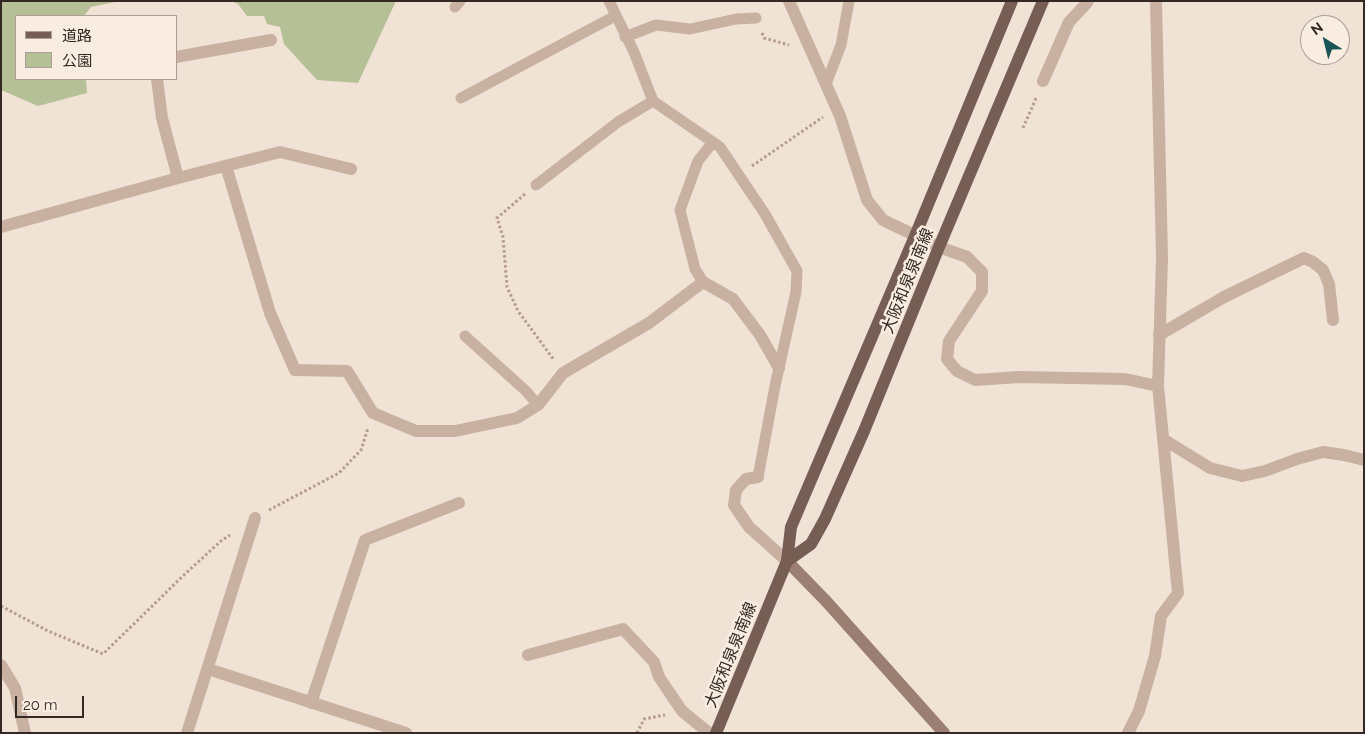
<!DOCTYPE html>
<html>
<head>
<meta charset="utf-8">
<style>
  body { margin:0 }
  #map { position:relative; width:1365px; height:734px; overflow:hidden; background:#f1e2d6; font-family:Raleway,"Noto Sans JP",sans-serif }
  canvas { display:block }
  .frame { position:absolute; inset:0; border:2px solid #332824; pointer-events:none }
  .legend { position:absolute; left:15px; top:15px; width:162px; height:65px; box-sizing:border-box; background:#f9ede2; border:1px solid #aa9e96; margin:0; padding:6px 9px; list-style:none; font-size:15px; color:#332824 }
  .legend li { display:flex; align-items:center; gap:10px; height:25px }
  .legend b { width:25px; border:1px solid #aa9e96 }
  .north { position:absolute; left:1300px; top:15px; width:50px; height:50px; box-sizing:border-box; background:#f9ede2; border:1px solid #aa9e96; border-radius:50%; rotate:324deg; font-size:14px; font-weight:700; line-height:20px; text-align:center; color:#332824 }
  .north::after { content:''; display:block; margin:auto; width:18px; height:22px; background:#195555; clip-path:polygon(50% 0,100% 100%,50% 72%,0 100%) }
  .scale { position:absolute; left:15px; top:696px; width:69px; height:22px; box-sizing:border-box; border:2px solid #332824; border-top:0; padding-left:6px; font-size:15px; line-height:18px; white-space:nowrap; color:#332824; -webkit-text-stroke:4px #f9ede2; paint-order:stroke }
</style>
</head>
<body>
<div id="map">
<canvas width="1365" height="734"></canvas>
<div class="frame"></div>
<ul class="legend">
<li><b style="height:6px;background:#765e55"></b>道路</li>
<li><b style="height:14px;background:#b5c096"></b>公園</li>
</ul>
<div class="north">N</div>
<div class="scale">20 m</div>
</div>
<script>
const c = document.querySelector('canvas').getContext('2d');
c.lineJoin = 'round';
function fill(path, color) { c.fillStyle = color; c.fill(path, 'evenodd'); }
const shape = rows => new Path2D(rows.map(r => 'M' + r).join(''));
function strokePath(path, color, width, dash) { c.strokeStyle = color; c.lineWidth = width; c.lineCap = dash ? 'butt' : 'round'; c.setLineDash(dash || []); c.stroke(path); }
function write(font, color, halo, rows, align = 'center') {
  c.font = font + ' Raleway,"Noto Sans JP",sans-serif'; c.lineWidth = 5; c.setLineDash([]); c.textBaseline = 'middle'; c.strokeStyle = halo; c.fillStyle = color; for (const [text, x, y, turn = 0] of rows) {
    c.save(); c.translate(x, y); c.rotate((+turn || 0) * Math.PI / 180); c.textAlign = isNaN(turn) ? turn : align; if (halo) c.strokeText(text, 0, 0); c.fillText(text, 0, 0); c.restore();
  }
}
const green = shape([
  [1,1,120,1,91,7,84,16,16,16,16,79,86,79,87,93,38,106,1,90],
  [231,1,396,1,358,83,317,80,284,44,280,27,267,24,264,16,247,16,238,4]
]);
const path = shape([
  [762,33,764,38,789,45],
  [1023,128,1037,96],
  [752,166,823,117],
  [525,194,497,218,503,237,507,287,518,311,554,360],
  [269,510,339,473,361,450,368,428],
  [1,606,48,631,103,654,185,574,221,541,230,535],
  [637,733,644,719,665,715]
]);
const lane = shape([
  [609,1,634,52,653,101,720,147,765,214,797,271,796,292,775,386,758,477],
  [455,7,460,1],
  [625,37,656,25,690,29,736,19,756,18],
  [826,84,841,45,849,1],
  [461,98,615,16],
  [536,185,618,122,653,101],
  [703,282,695,269,680,210,698,161,713,142],
  [465,336,526,391,538,405]
]);
const street = shape([
  [789,1,840,116,867,200,883,220,939,247,967,257,982,272,982,291,949,341,947,359,957,371,975,380,1019,377,1125,379,1158,386],
  [176,57,271,40],
  [157,79,162,118,178,178],
  [1043,81,1069,22,1086,4,1088,1],
  [226,166,270,313,295,370,347,371,373,413,416,431,455,431,517,418,538,405,563,373,649,323,703,282,733,299,760,335,779,368],
  [1,227,178,178,280,152,351,169],
  [1159,335,1224,297,1304,258,1313,262,1323,270,1329,284,1333,320],
  [1163,439,1210,468,1242,476,1265,471,1297,459,1323,452,1344,455,1364,460],
  [758,477,746,479,736,490,734,505,749,527,787,561],
  [528,655,623,629,654,662,659,677,682,711,709,733],
  [1,665,15,688,25,733],
  [208,669,406,733],
  [311,703,365,540,459,503],
  [187,733,255,518],
  [1128,733,1139,711,1155,656,1161,616,1178,593,1158,386,1162,258,1156,1]
]);
const secondary = shape([
  [787,561,826,601,944,733]
]);
const primary = shape([
  [787,561,811,544,825,519,864,431,939,247,1043,1],
  [716,733,787,561,791,527,915,236,1012,1]
]);
const streetNames = [
  ["大阪和泉泉南線",908,281,-68],
  ["大阪和泉泉南線",731,655,-68]
];
fill(green, '#b5c096');
strokePath(path, '#b59b8c', 3, [2.5, 2.5]);
strokePath(lane, '#c9b1a2', 11);
strokePath(street, '#c9b1a2', 12);
strokePath(secondary, '#9c7f73', 12);
strokePath(primary, '#765e55', 12);
write('16px', '#332824', '#f9ede2', streetNames);
</script>
</body>
</html>
